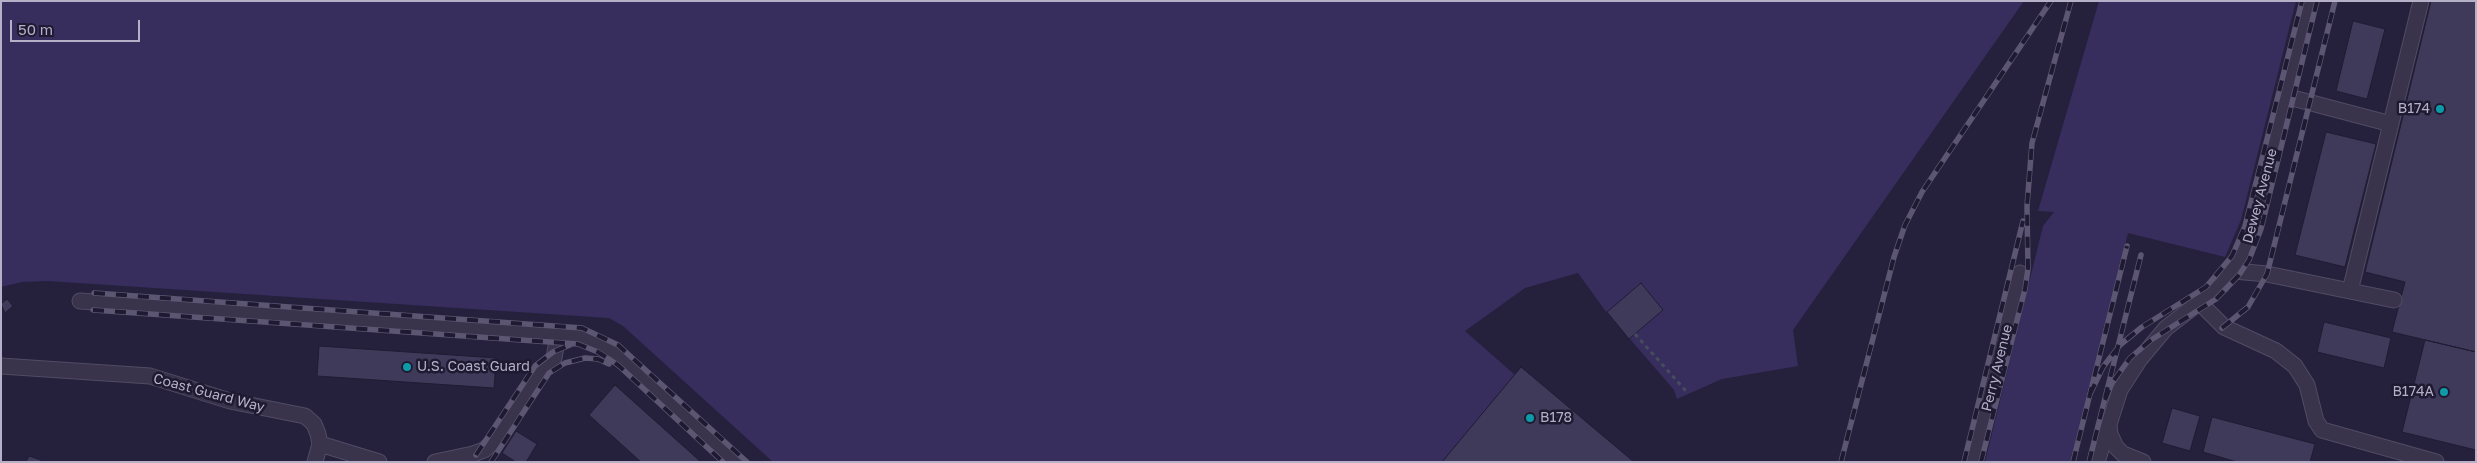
<!DOCTYPE html>
<html>
<head>
<meta charset="utf-8">
<style>
  body { margin:0 }
  #map { position:relative; width:2477px; height:463px; overflow:hidden; background:#25203c; font-family:"Golos Text",sans-serif }
  canvas { display:block }
  .frame { position:absolute; inset:0; border:2px solid #b5afc8; pointer-events:none }
  .scale { position:absolute; left:10px; top:20px; width:130px; height:22px; box-sizing:border-box; border:2px solid #b5afc8; border-top:0; padding-left:6px; font-size:15px; line-height:18px; white-space:nowrap; color:#b5afc8; -webkit-text-stroke:4px #1e1a31; paint-order:stroke }
</style>
</head>
<body>
<div id="map">
<canvas width="2477" height="463"></canvas>
<div class="frame"></div>
<div class="scale">50 m</div>
</div>
<script>
const c = document.querySelector('canvas').getContext('2d');
c.lineJoin = 'round';
function fill(path, color) { c.fillStyle = color; c.fill(path, 'evenodd'); }
const shape = rows => new Path2D(rows.map(r => 'M' + r).join(''));
function strokePath(path, color, width, dash) { c.strokeStyle = color; c.lineWidth = width; c.lineCap = dash ? 'butt' : 'round'; c.setLineDash(dash || []); c.stroke(path); }
function write(font, color, halo, rows, align = 'center') {
  c.font = font + ' "Golos Text",sans-serif'; c.lineWidth = 5; c.setLineDash([]); c.textBaseline = 'middle'; c.strokeStyle = halo; c.fillStyle = color; for (const [text, x, y, turn = 0] of rows) {
    c.save(); c.translate(x, y); c.rotate((+turn || 0) * Math.PI / 180); c.textAlign = isNaN(turn) ? turn : align; if (halo) c.strokeText(text, 0, 0); c.fillText(text, 0, 0); c.restore();
  }
}
const water = shape([
  [1,1,2024,1,1793,330,1798,366,1722,379,1677,399,1674,390,1604,309,1578,273,1525,288,1465,331,1515,375,1442,462,773,462,623,326,609,318,48,281,22,282,1,287],
  [2099,1,2296,1,2241,220,2225,257,2128,233,2071,462,1985,462,2043,226,2054,212,2038,211]
]);
const building = shape([
  [2431,1,2476,1,2476,352,2392,332,2405,282,2365,272,2431,1],
  [2353,21,2385,29,2367,99,2336,91,2353,21],
  [2326,132,2376,144,2345,267,2295,255,2326,132],
  [1641,283,1663,310,1629,339,1607,312,1641,283],
  [7,299,13,306,5,313,1,304,7,299],
  [2324,322,2391,338,2384,368,2317,352,2324,322],
  [2425,340,2476,352,2476,450,2402,432,2425,340],
  [319,346,496,358,494,388,317,376,319,346],
  [1521,367,1634,462,1442,462,1521,367],
  [615,385,701,462,641,462,589,415,615,385],
  [2172,408,2200,416,2190,451,2162,443,2172,408],
  [2212,417,2315,444,2310,462,2237,462,2203,452,2212,417],
  [516,431,537,444,526,462,516,462,502,453,516,431],
  [29,456,41,460,40,462,26,462,29,456]
]);
const path = shape([
  [1635,334,1686,391]
]);
const minor = shape([
  [2285,96,2391,124],
  [2234,271,2267,274,2350,291,2421,1],
  [2350,291,2394,300],
  [80,301,558,334,584,338,601,344,636,372,735,462],
  [2199,302,2224,327,2276,351,2295,366,2307,385,2316,421,2322,430,2436,462],
  [1,366,150,376,230,401,305,416,314,424,318,434,320,444,315,462],
  [2109,425,2110,434,2116,447,2123,454,2143,462],
  [320,444,379,462],
  [435,462,473,454,484,450,492,443,539,373,554,358,558,334],
  [1974,462,2020,273],
  [2097,462,2120,390,2140,359,2166,328,2222,285,2243,255,2250,238,2309,1]
]);
const rail = shape([
  [94,293,582,328,618,345,747,462],
  [93,310,578,344,598,352,618,365,723,462],
  [2222,328,2248,307,2267,274,2335,1],
  [2090,394,2103,367,2120,345,2142,327,2206,287,2232,256,2245,226,2302,1],
  [2105,400,2112,383,2130,358,2151,340,2216,299,2239,275,2249,260,2261,229,2317,1],
  [476,455,535,366,553,352,570,345],
  [491,462,549,373,565,363,585,358,598,359,609,364],
  [1841,462,1894,257,1905,225,1922,192,2051,1],
  [1964,462,2023,221],
  [1981,462,2025,289,2028,269,2027,206,2032,143,2071,1],
  [2073,462,2127,246],
  [2089,462,2141,255]
]);
const markers = [
  [2440,109,5,"#0f9aa8"],
  [407,367,5,"#0f9aa8"],
  [2444,392,5,"#0f9aa8"],
  [1530,418,5,"#0f9aa8"]
];
const poiNames = [
  ["B174",2430,109],
  ["U.S. Coast Guard",417,367,"left"],
  ["B174A",2434,392],
  ["B178",1540,418,"left"]
];
const streetNames = [
  ["Dewey Avenue",2260,196,-75],
  ["Perry Avenue",1997,368,-76],
  ["Coast Guard Way",209,393,15]
];
fill(water, '#372e5e');
fill(building, '#403a5a');
strokePath(building, '#201c33', 1);
strokePath(minor, '#514c64', 17);
strokePath(path, '#454c5e', 3, [4, 4]);
strokePath(minor, '#39344c', 15);
strokePath(rail, '#5c5673', 5.5);
strokePath(rail, '#1e1a31', 4, [11]);
for (const [x, y, r, color] of markers) { const dot = new Path2D(); dot.arc(x, y, r, 0, 2 * Math.PI); c.fillStyle = color; c.fill(dot); strokePath(dot, '#1e1a31', 2); }
write('14px', '#b5afc8', '#1e1a31', poiNames, 'right');
write('14px', '#b5afc8', '#1e1a31', streetNames);
</script>
</body>
</html>
